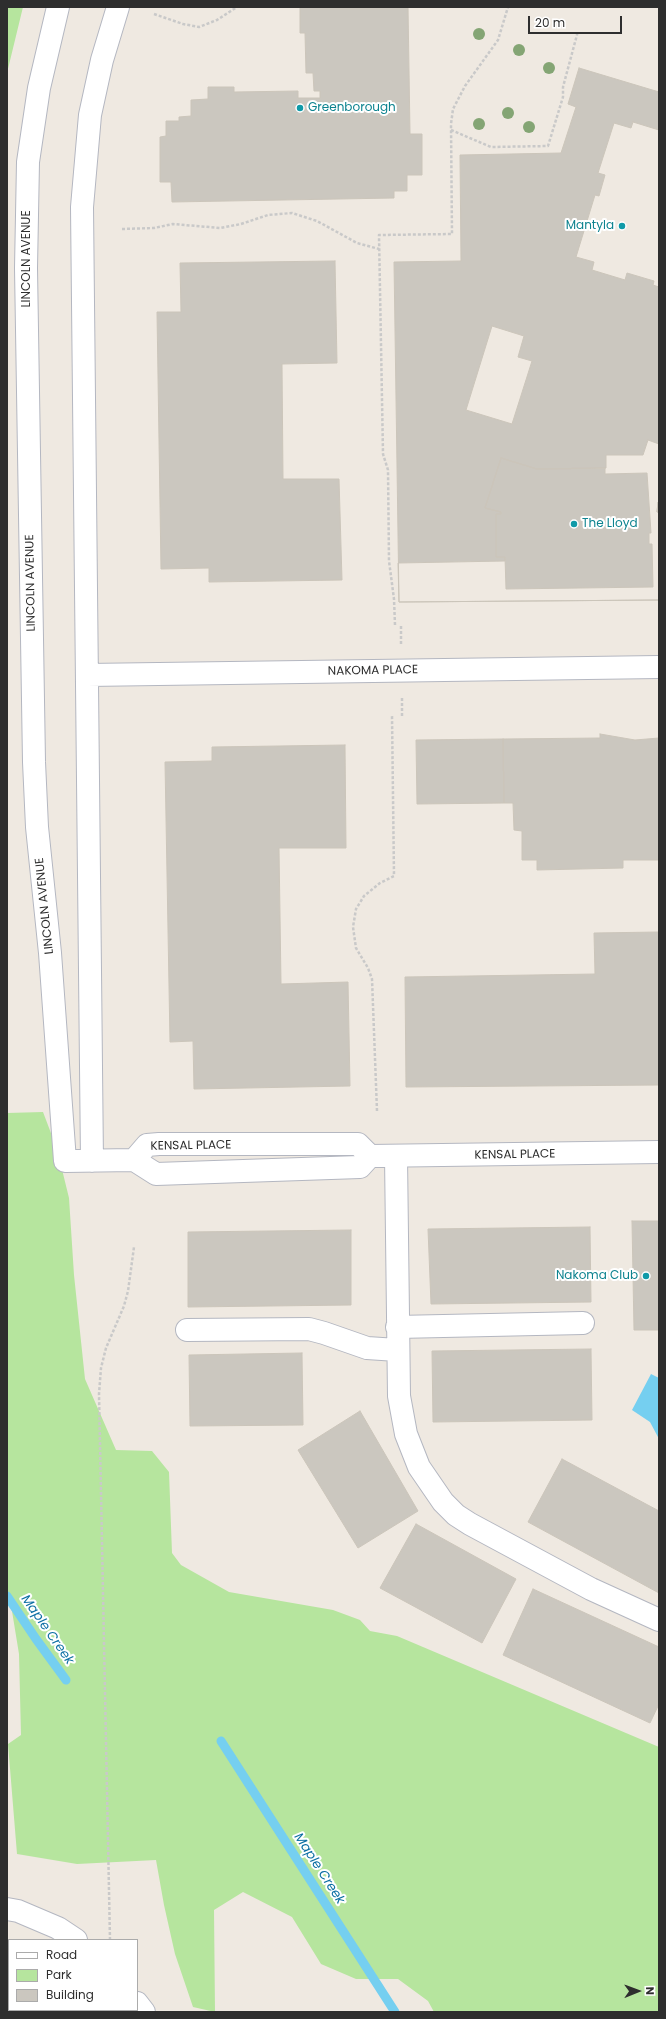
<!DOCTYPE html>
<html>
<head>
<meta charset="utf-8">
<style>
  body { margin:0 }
  #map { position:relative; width:666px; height:2019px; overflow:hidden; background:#efe9e1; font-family:Poppins,sans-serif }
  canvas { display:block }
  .frame { position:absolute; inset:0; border:8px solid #2e2e2e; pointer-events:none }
  .legend { position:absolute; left:8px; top:1939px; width:130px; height:72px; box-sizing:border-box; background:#fff; border:1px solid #ababab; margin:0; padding:5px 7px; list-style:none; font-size:12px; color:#2e2e2e }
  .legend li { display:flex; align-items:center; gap:8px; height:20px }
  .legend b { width:20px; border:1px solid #ababab }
  .north { position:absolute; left:618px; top:1971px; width:40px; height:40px; -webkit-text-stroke:3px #fff; paint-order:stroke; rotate:89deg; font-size:11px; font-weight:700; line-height:16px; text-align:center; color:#2e2e2e }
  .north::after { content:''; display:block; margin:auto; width:14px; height:18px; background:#2e2e2e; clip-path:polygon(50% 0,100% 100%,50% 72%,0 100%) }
  .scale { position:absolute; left:528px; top:16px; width:94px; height:18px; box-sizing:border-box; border:2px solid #2e2e2e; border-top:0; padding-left:5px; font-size:12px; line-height:14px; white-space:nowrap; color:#2e2e2e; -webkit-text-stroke:3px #fff; paint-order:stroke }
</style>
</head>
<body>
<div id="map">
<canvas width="666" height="2019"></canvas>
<div class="frame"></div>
<ul class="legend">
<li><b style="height:5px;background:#fff"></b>Road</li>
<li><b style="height:11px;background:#b6e59e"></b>Park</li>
<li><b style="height:11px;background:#cbc7bf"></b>Building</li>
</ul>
<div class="north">N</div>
<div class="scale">20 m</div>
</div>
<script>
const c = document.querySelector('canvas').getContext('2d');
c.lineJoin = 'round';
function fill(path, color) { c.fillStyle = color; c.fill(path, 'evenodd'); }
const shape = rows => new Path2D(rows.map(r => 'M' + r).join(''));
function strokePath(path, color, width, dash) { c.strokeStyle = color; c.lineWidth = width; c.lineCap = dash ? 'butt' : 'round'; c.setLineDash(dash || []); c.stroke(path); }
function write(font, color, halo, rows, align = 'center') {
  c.font = font + ' Poppins,sans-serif'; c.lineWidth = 4; c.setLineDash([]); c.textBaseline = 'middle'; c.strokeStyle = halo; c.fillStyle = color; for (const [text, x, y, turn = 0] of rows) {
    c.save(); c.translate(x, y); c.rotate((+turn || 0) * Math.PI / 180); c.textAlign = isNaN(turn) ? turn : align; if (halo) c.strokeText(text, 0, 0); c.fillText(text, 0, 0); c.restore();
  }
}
const green = shape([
  [7,7,23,7,7,73],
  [43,1112,57,1149,69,1198,74,1275,85,1379,116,1450,152,1451,169,1472,172,1553,181,1565,229,1592,333,1610,360,1620,370,1631,397,1636,659,1747,659,2012,434,2012,428,2001,398,1979,356,1979,321,1964,292,1917,243,1892,214,1910,215,2012,193,2007,175,1954,164,1905,156,1860,77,1864,17,1854,8,1744,21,1735,19,1654,11,1605,7,1591,7,1113],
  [7,1944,9,1945,9,2010,106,2010,108,2012,7,2012]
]);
const water = shape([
  [651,1374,659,1378,659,1439,650,1422,632,1410]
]);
const stream = shape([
  [7,1596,36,1639,66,1680],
  [221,1741,395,2012]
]);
const building = shape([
  [300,7,408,7,410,134,422,134,422,175,407,175,407,191,394,191,394,198,172,202,171,182,160,182,160,137,166,136,166,121,179,121,179,117,191,116,191,100,208,99,208,87,234,87,234,92,298,91,298,98,320,98,320,91,314,91,313,73,306,73,305,33,300,33,300,7],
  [579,68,659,92,659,503,658,502,657,512,659,512,659,600,399,602,394,262,461,261,460,155,561,153,576,107,568,104,579,68],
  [633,122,659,130,659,287,653,285,654,281,627,273,625,280,592,270,594,262,576,257,595,195,599,196,605,175,598,173,614,123,631,128,633,122],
  [335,261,337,363,282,364,283,479,339,479,342,580,209,582,209,568,161,569,157,312,181,312,180,263,335,261],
  [492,326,524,336,518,357,532,361,512,424,466,410,492,326],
  [648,440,659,444,659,503,658,502,657,512,659,512,659,600,399,602,398,563,505,561,505,557,496,557,496,514,501,514,501,512,485,508,501,458,537,469,606,468,606,455,643,455,648,440],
  [501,458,537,469,605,468,605,474,647,473,651,533,649,533,649,544,652,544,653,587,506,589,505,557,496,557,496,514,501,514,501,512,485,508,501,458],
  [600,734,635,740,659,738,659,860,623,860,623,868,537,870,537,860,522,860,522,831,514,830,513,803,504,803,503,739,600,738,600,734],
  [503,739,504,803,417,804,416,740,503,739],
  [345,745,346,848,279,848,281,984,348,982,350,1086,194,1089,193,1041,170,1042,165,762,212,761,212,747,345,745],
  [659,932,659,1085,406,1087,405,977,595,974,594,933,659,932],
  [632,1221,659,1221,659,1330,634,1330,632,1221],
  [590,1227,591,1302,431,1304,428,1229,590,1227],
  [351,1230,351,1305,188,1307,188,1232,351,1230],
  [591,1349,592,1420,433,1422,432,1351,591,1349],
  [302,1353,303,1425,190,1426,189,1355,302,1353],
  [360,1411,418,1511,358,1548,298,1450,360,1411],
  [562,1459,659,1511,659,1593,528,1522,562,1459],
  [416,1524,516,1579,482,1643,380,1588,416,1524],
  [533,1589,659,1647,659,1704,650,1723,503,1655,533,1589]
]);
const path = shape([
  [154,14,183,24,199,27,217,20,237,7],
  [451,130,491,147,548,146,563,97,563,87,578,31],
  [122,229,154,228,173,224,220,228,241,224,268,215,292,213,317,221,357,243,379,249],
  [395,625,394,599,389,561,388,470,383,454,379,235,452,234,451,124,453,109,465,86,498,40,508,7],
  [401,644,401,625],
  [402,698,402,716],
  [377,1111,372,979,368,968,356,948,353,927,356,909,364,896,380,883,394,876,392,716],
  [110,1940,99,1394,101,1368,106,1348,124,1306,128,1291,134,1247]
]);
const minor = shape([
  [58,7,39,88,28,162,26,268,34,762,37,827,50,953,65,1161,134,1160,156,1174,360,1167,370,1156],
  [87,675,659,667],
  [396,1156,399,1396,406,1434,419,1467,443,1502,456,1515,470,1524,591,1589,659,1620],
  [134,1160,147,1145,159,1144,358,1144,370,1156,659,1152],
  [92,1161,82,207,90,115,102,60,118,7],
  [397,1327,583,1323],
  [187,1330,309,1329,324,1333,367,1348,397,1350],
  [7,1909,18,1911,58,1928,76,1940],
  [137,2003,144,2012]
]);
const trees = [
  [479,34],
  [519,50],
  [549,68],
  [508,113],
  [479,124],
  [529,127]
];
const markers = [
  [300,108,4,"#0f9aa8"],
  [622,226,4,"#0f9aa8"],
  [574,524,4,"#0f9aa8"],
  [646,1276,4,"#0f9aa8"]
];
const cultureNames = [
  ["Greenborough",308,108],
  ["Mantyla",614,226,"right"],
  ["The Lloyd",582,524],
  ["Nakoma Club",638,1276,"right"]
];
const streetNames = [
  ["LINCOLN AVENUE",27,259,-90],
  ["LINCOLN AVENUE",31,583,-91],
  ["NAKOMA PLACE",373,671,-1],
  ["LINCOLN AVENUE",45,906,-96],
  ["KENSAL PLACE",191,1146,-1],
  ["KENSAL PLACE",515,1155,-1]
];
const waterNames = [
  ["Maple Creek",47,1630,55],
  ["Maple Creek",319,1869,57]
];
fill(green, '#b6e59e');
fill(water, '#75cff0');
strokePath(stream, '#75cff0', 9);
fill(building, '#cbc7bf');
strokePath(building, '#cbc5ba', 1);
strokePath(minor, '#b4b7c1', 24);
strokePath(path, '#c9c9c9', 2.5, [3, 2]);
strokePath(minor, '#fff', 22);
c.fillStyle = '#84a574';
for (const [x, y] of trees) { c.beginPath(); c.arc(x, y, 6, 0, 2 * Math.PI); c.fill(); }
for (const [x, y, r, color] of markers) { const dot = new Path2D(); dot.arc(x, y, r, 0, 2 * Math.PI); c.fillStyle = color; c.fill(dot); strokePath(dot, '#fff', 1.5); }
write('12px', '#0d838f', '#fff', cultureNames, 'left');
write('12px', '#2e2e2e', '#fff', streetNames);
write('italic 13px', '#0d6fa3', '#fff', waterNames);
</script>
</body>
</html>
